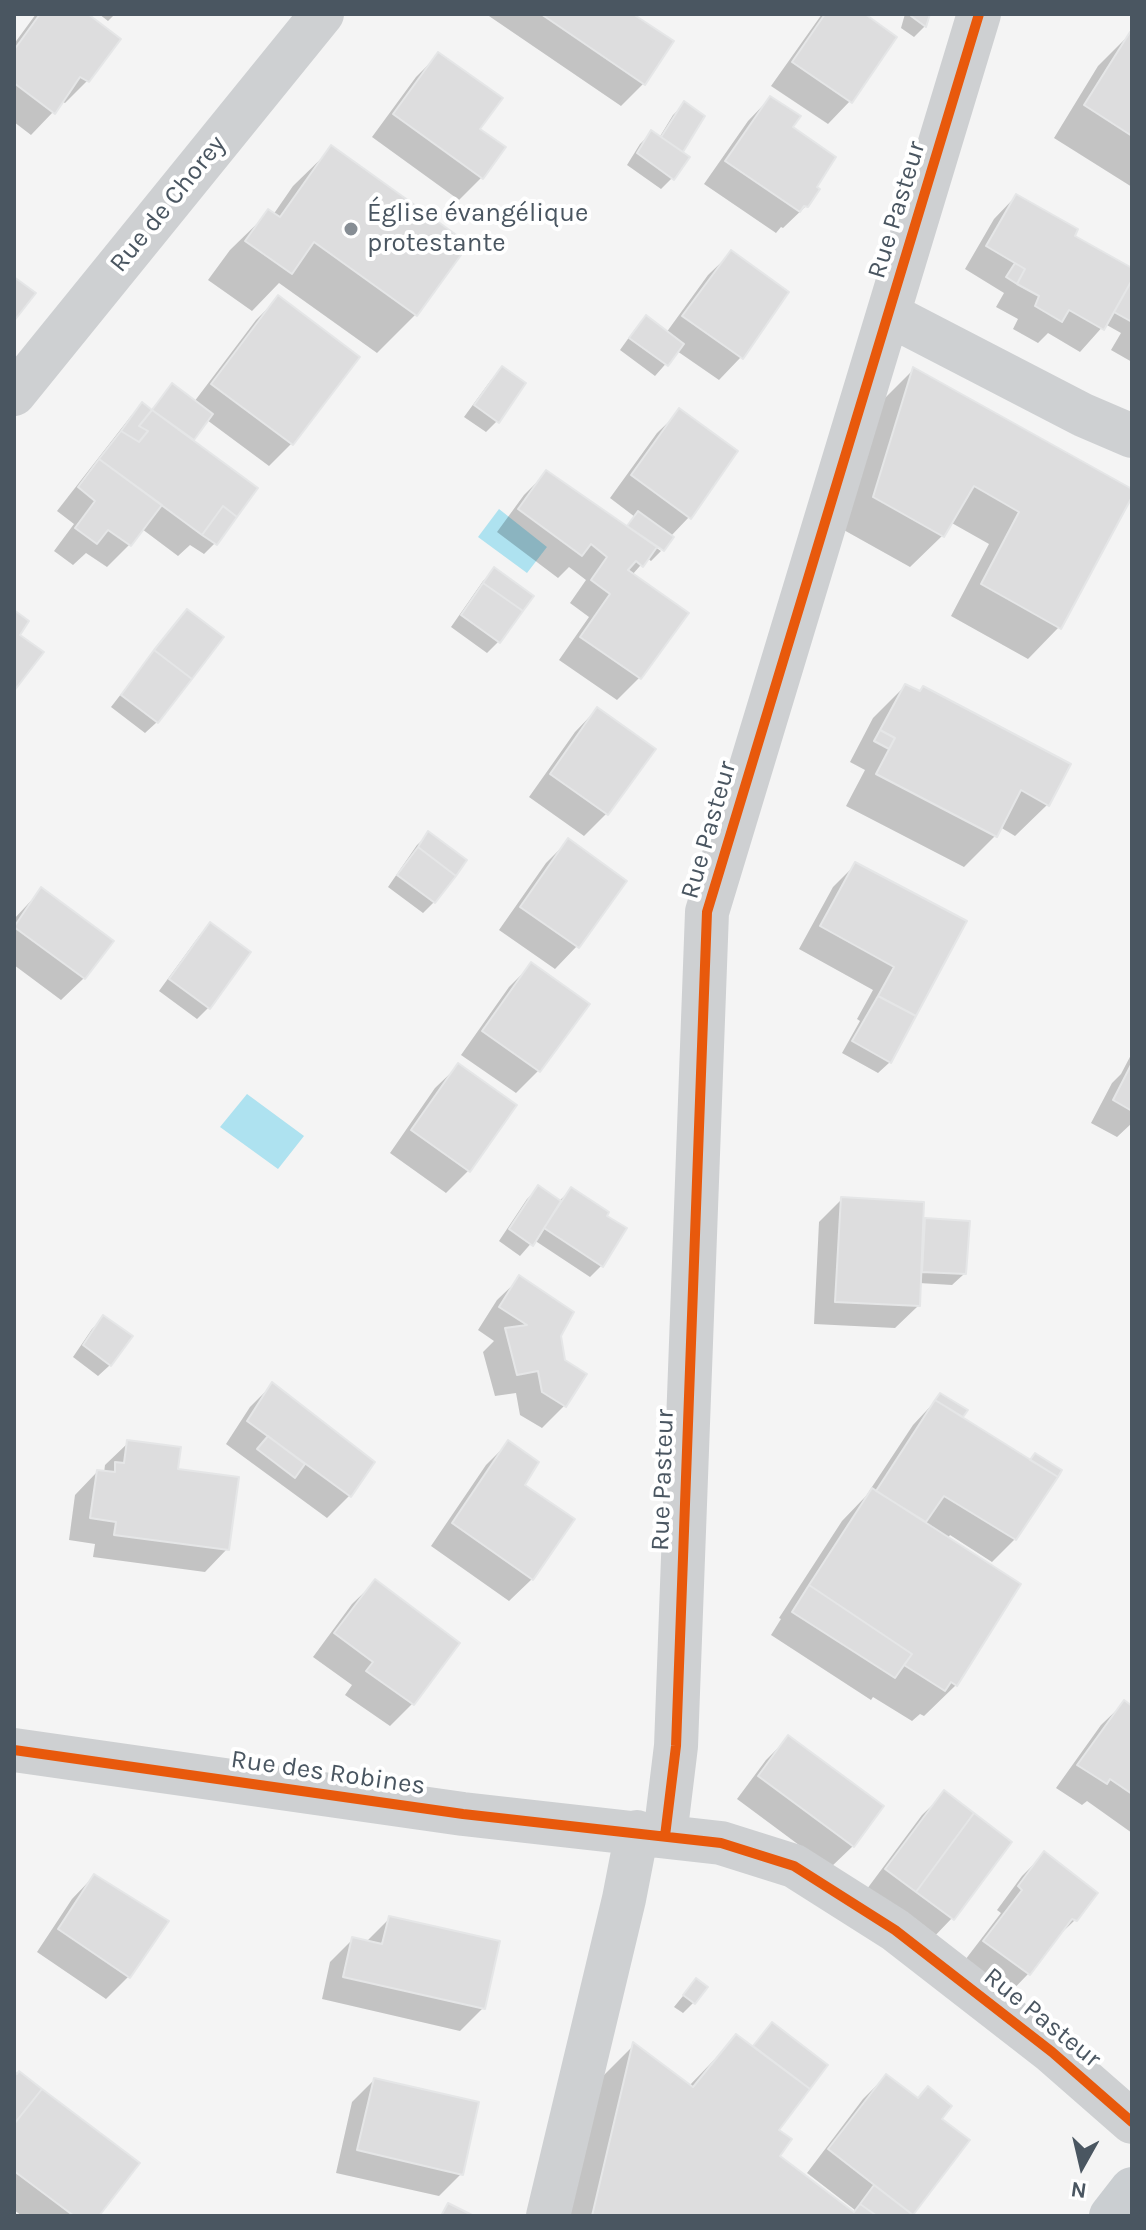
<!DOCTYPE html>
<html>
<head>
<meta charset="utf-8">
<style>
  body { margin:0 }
  #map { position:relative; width:1146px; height:2230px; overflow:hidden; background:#f4f4f4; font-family:Karla,sans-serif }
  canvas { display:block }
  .frame { position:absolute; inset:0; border:16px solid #4a5661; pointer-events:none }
  .north { position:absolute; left:1042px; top:2126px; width:80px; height:80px; -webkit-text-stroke:6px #fff; paint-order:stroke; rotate:188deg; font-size:22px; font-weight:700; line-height:32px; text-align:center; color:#4a5661 }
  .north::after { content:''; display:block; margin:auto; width:28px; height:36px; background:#4a5661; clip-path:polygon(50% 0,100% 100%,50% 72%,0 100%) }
</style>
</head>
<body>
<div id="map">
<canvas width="1146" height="2230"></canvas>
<div class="frame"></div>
<div class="north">N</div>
</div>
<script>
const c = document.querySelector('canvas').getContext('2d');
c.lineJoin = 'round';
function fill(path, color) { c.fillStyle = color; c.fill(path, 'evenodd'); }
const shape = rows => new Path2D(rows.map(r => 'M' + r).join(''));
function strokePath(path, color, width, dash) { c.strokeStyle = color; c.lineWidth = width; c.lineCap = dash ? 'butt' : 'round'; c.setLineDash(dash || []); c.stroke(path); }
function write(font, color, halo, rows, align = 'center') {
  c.font = font + ' Karla,sans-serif'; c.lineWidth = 8; c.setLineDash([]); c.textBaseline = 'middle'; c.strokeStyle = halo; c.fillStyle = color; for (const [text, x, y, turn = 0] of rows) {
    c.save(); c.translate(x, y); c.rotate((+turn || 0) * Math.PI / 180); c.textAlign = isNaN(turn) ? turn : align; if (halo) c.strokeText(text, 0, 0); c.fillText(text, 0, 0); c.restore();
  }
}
const water = shape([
  [499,509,547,547,527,573,478,537],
  [247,1094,304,1136,278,1169,220,1127]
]);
const shadow = shape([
  [36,14,85,14,87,81,65,103,61,101,53,112,31,135,14,122,14,44],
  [99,14,115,14,108,21],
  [486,14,629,14,671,41,643,84,621,106],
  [822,14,862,14,850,101,828,124,771,86],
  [905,14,928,14,925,26,914,37,901,28],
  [1130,34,1132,36,1132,187,1054,138,1098,66],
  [438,55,482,177,459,200,372,137,416,77],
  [770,98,790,128,806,206,783,228,781,227,776,233,704,184,748,121],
  [684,104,703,116,680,152,672,178,661,189,627,165,640,144,651,133,659,138,673,115],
  [332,148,416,314,377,353,279,283,252,311,208,280,230,250,269,212,273,215,293,186],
  [1016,196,1072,237,1132,270,1132,362,1111,350,1121,333,1105,324,1080,352,1048,333,1038,343,1013,329,1018,319,996,307,1004,293,965,269,994,219],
  [731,253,741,357,719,380,677,351,655,376,620,350,635,329,646,318,666,333,708,275],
  [278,298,292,443,269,466,207,420,190,441,215,543,204,554,190,545,178,556,142,529,129,545,107,567,86,553,73,565,54,551,74,524,57,511,131,416,142,405,150,411,172,386,194,402,256,320],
  [503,369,497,421,486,432,464,417,491,380],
  [913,370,1132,491,1059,627,1028,659,951,616,989,544,950,522,942,536,910,567,842,529,882,401],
  [680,411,689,517,670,537,630,526,628,529,661,551,651,561,647,558,632,575,686,613,639,678,617,700,559,660,589,617,570,603,586,580,569,567,558,578,497,532,524,495,547,472,626,527,635,517,610,498,657,433],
  [494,570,531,596,498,642,487,653,451,627,483,581],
  [176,623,157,722,145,733,111,707],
  [905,686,1047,805,1015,836,1000,827,995,836,964,867,846,806,865,770,850,762,873,718],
  [597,709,654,749,606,814,584,836,529,797,575,732],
  [429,834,464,860,434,902,423,913,388,887,417,845],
  [568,841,577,946,555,969,499,930,546,863],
  [855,865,964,922,890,1062,878,1073,842,1053,860,1021,857,1019,873,990,799,949,833,887],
  [41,890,111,941,84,978,61,1000,14,965,14,919],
  [210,924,248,952,208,1008,197,1019,159,991,199,936],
  [531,965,538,1071,516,1093,461,1055,509,987],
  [1132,1053,1132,1123,1117,1137,1091,1123,1112,1083,1121,1074],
  [458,1066,468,1171,446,1193,390,1153,435,1088],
  [538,1188,558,1202,571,1190,601,1266,590,1277,534,1240,520,1256,499,1241,527,1199],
  [842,1199,921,1224,926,1220,964,1274,952,1285,919,1283,918,1306,895,1328,814,1324,819,1222],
  [520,1278,559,1336,564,1406,542,1428,520,1415,516,1393,495,1396,483,1352,494,1341,478,1330,497,1300],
  [103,1318,110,1365,98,1376,73,1357,92,1329],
  [272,1385,372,1462,349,1496,327,1518,226,1444,250,1407],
  [940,1396,965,1410,960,1418,1029,1461,1015,1539,992,1562,950,1535,948,1538,956,1685,924,1716,920,1714,912,1721,873,1697,871,1700,771,1635,781,1619,779,1618,842,1521,866,1496,913,1425],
  [128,1443,176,1471,227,1549,205,1572,93,1557,95,1544,69,1540,75,1495,97,1472,104,1473,105,1465],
  [508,1443,523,1486,572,1519,532,1579,509,1601,431,1546,486,1465],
  [375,1582,458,1644,412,1704,390,1726,345,1695,352,1685,313,1657,352,1604],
  [1124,1703,1132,1708,1132,1833,1087,1801,1082,1805,1056,1788,1101,1725],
  [789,1737,853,1846,830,1868,737,1799,766,1760],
  [945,1793,952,1918,930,1941,864,1893,922,1815],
  [1044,1854,1075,1920,1052,1942,1028,1974,1006,1997,962,1964,1001,1913,997,1910,1022,1876],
  [94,1876,128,1977,106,1999,37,1952,72,1899],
  [390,1918,498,1943,483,2008,460,2031,322,1999,330,1962,353,1939,367,1941],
  [696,1980,694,2002,683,2013,674,2007],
  [761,2036,825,2066,776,2130,777,2156,852,2213,855,2210,807,2173,863,2099,886,2076,967,2141,910,2216,564,2216,596,2083,634,2045,689,2086,736,2037,751,2048],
  [14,2074,17,2076,97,2216,22,2216,14,2210],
  [374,2080,461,2174,439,2196,336,2173,352,2102]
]);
const building = shape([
  [40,14,88,14,121,39,89,82,80,77,55,114,14,83,14,50,40,14],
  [541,14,633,14,674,41,645,85,541,14],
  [825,14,865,14,897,37,852,103,792,62,825,14],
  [912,14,930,14,926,27,911,16,912,14],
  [1130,32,1132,33,1132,136,1084,105,1130,32],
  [438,52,503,98,480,129,506,147,483,179,393,114,438,52],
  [770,96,801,116,793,127,836,157,817,187,820,189,808,207,804,206,800,212,725,161,770,96],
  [684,101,705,116,683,152,661,137,684,101],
  [651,130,690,157,674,180,637,153,651,130],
  [331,145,469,244,417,316,314,242,292,274,245,241,268,209,280,217,331,145],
  [1016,194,1078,229,1075,236,1132,268,1132,280,1104,330,1069,310,1062,322,1035,306,1039,296,1017,284,1025,269,986,246,1016,194],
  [731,250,789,292,743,359,682,316,731,250],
  [1015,263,1025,269,1017,284,1006,277,1015,263],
  [14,277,36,293,14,321,14,277],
  [1132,280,1132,322,1114,312,1132,280],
  [278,295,360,357,293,445,211,384,278,295],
  [646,315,684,344,668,366,629,338,646,315],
  [502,366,526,383,499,423,474,405,502,366],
  [913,367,1132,489,1132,497,1061,629,981,584,1019,512,974,486,944,537,873,497,913,367],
  [172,383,213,414,194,440,152,410,172,383],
  [142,402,152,410,139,426,148,431,139,442,121,431,142,402],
  [679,408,738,451,691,519,631,475,679,408],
  [152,410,258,488,237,517,223,506,202,535,99,459,121,431,139,442,148,431,139,426,152,410],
  [99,459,162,505,131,546,108,530,97,544,75,528,95,501,78,487,99,459],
  [546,470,657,547,643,567,636,561,628,570,689,613,641,679,580,637,610,594,591,580,607,557,591,544,582,556,518,509,546,470],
  [223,506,237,517,217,545,202,535,223,506],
  [638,511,674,537,664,551,627,526,638,511],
  [494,567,534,596,523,611,483,583,494,567],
  [483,583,523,611,500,643,461,615,483,583],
  [187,609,224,637,192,679,154,650,187,609],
  [14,610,29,621,20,635,44,652,14,691,14,610],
  [154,650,192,679,158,723,121,695,154,650],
  [905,684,920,691,923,686,1071,764,1049,806,1021,790,997,837,876,774,895,738,880,730,905,684],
  [597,707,656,749,608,815,550,774,597,707],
  [880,730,895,738,889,749,874,741,880,730],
  [428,831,467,860,456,876,418,847,428,831],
  [568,838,627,881,579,948,520,907,568,838],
  [418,847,456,876,435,903,397,875,418,847],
  [855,862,967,921,916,1016,878,996,894,967,820,926,855,862],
  [41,887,114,941,85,979,14,927,41,887],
  [210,922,251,952,210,1009,169,979,210,922],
  [531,962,590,1004,540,1072,482,1031,531,962],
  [878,996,916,1016,891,1063,852,1041,878,996],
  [458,1063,517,1105,470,1172,411,1130,458,1063],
  [1132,1063,1132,1111,1113,1100,1132,1063],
  [538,1185,561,1201,533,1246,509,1229,538,1185],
  [571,1187,609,1212,607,1216,627,1228,603,1267,544,1228,571,1187],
  [841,1197,924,1202,920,1306,835,1302,841,1197],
  [925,1218,970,1221,966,1274,922,1272,925,1218],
  [519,1275,574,1312,561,1336,565,1360,587,1374,566,1407,542,1392,538,1371,517,1375,505,1328,527,1325,499,1307,519,1275],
  [103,1315,133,1336,111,1366,83,1345,103,1315],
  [272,1382,375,1462,351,1497,247,1421,272,1382],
  [940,1393,968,1410,963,1417,935,1400,940,1393],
  [935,1400,1058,1477,1016,1540,944,1496,926,1522,876,1491,935,1400],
  [268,1436,305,1464,295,1478,257,1449,268,1436],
  [127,1440,181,1447,178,1469,239,1477,229,1550,114,1535,116,1522,90,1518,97,1470,115,1472,115,1462,124,1463,127,1440],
  [508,1440,539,1462,525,1485,575,1519,533,1580,452,1523,508,1440],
  [1035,1453,1062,1470,1058,1477,1030,1460,1035,1453],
  [872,1488,1021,1584,957,1686,951,1682,945,1691,904,1665,912,1654,809,1585,872,1488],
  [375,1579,460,1643,414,1705,366,1671,373,1662,334,1633,375,1579],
  [809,1585,912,1654,895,1678,792,1612,809,1585],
  [1124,1700,1132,1706,1132,1794,1110,1779,1107,1784,1077,1765,1124,1700],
  [788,1735,884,1806,854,1847,758,1776,788,1735],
  [944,1790,974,1813,916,1892,885,1869,944,1790],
  [974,1813,1012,1842,954,1920,916,1892,974,1813],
  [1044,1851,1098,1893,1077,1921,1072,1919,1030,1975,983,1941,1022,1890,1018,1886,1044,1851],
  [94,1874,169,1921,130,1978,58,1929,94,1874],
  [389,1916,500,1941,485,2009,343,1977,352,1937,382,1944,389,1916],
  [696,1978,708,1987,695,2004,683,1995,696,1978],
  [772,2022,828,2065,810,2089,753,2046,772,2022],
  [736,2034,810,2089,779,2130,792,2139,780,2156,854,2212,860,2204,877,2216,592,2216,633,2042,693,2087,736,2034],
  [14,2071,17,2074,19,2071,42,2089,15,2123,14,2071],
  [886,2074,918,2098,928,2086,952,2106,942,2119,970,2140,913,2215,828,2149,886,2074],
  [374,2078,479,2102,463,2175,357,2150,374,2078],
  [42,2089,140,2163,99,2216,74,2216,14,2171,14,2124,42,2089],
  [874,2185,913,2215,877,2216,860,2204,874,2185],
  [448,2203,472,2215,472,2216,441,2216,448,2203]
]);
const minor = shape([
  [888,314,1083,415,1132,436],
  [14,394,322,14],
  [14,1750,463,1814,721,1843,794,1866,895,1930,1052,2052,1132,2122],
  [665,1836,676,1746,707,912,979,14],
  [548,2216,624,1899,637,1832]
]);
const major = shape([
  [1111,2216,1132,2189]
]);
const cycleway = shape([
  [14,1750,463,1814,721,1843,794,1866,895,1930,1052,2052,1132,2122],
  [665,1836,676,1746,707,912,979,14]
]);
const markers = [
  [351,229,8,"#868d94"]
];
const streetNames = [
  ["Rue de Chorey",168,204,-51],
  ["Rue Pasteur",897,210,-73],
  ["Rue Pasteur",709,830,-74],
  ["Rue Pasteur",663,1480,-88],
  ["Rue des Robines",328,1773,8],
  ["Rue Pasteur",1042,2018,39]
];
const poiNames = [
  ["Église évangélique",367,214],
  ["protestante",367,244]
];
fill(water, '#aee2f0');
fill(shadow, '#0003');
fill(building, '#ddddde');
strokePath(building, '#e5e6e7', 2);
strokePath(minor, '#ced0d2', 44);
strokePath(major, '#caced1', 44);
strokePath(cycleway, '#e8590c', 10);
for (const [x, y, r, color] of markers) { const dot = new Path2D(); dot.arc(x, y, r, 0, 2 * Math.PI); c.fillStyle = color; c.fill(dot); strokePath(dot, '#fff', 3); }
write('26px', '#4a5661', '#fff', streetNames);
write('26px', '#4a5661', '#fff', poiNames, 'left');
</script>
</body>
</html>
